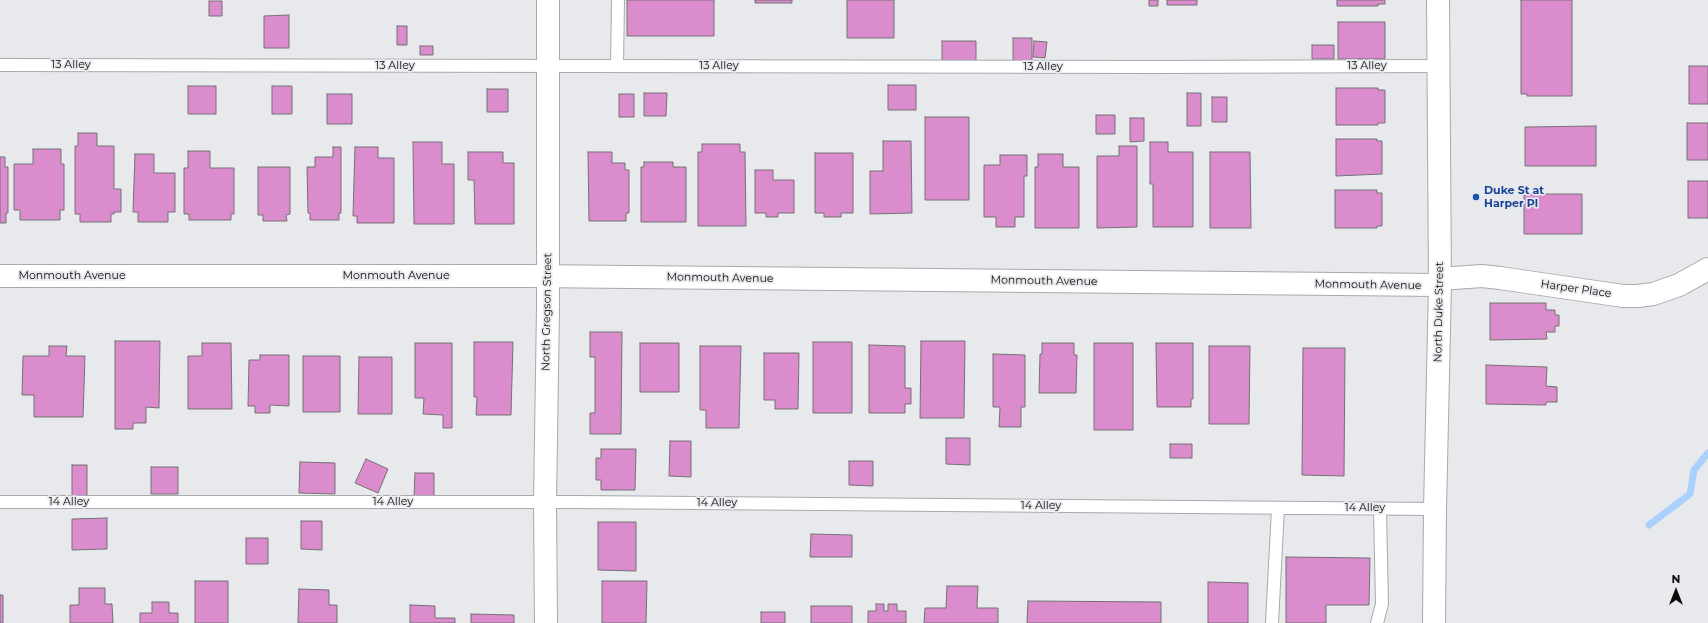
<!DOCTYPE html>
<html>
<head>
<meta charset="utf-8">
<style>
  body { margin:0 }
  #map { position:relative; width:1708px; height:623px; overflow:hidden; background:#e7e9ec; font-family:Montserrat,sans-serif }
  canvas { display:block }
  .north { position:absolute; left:1656px; top:571px; width:40px; height:40px; -webkit-text-stroke:3px #e7e9ec; paint-order:stroke; rotate:0deg; font-size:11px; font-weight:700; line-height:16px; text-align:center; color:#0b0c0c }
  .north::after { content:''; display:block; margin:auto; width:14px; height:18px; background:#0b0c0c; clip-path:polygon(50% 0,100% 100%,50% 72%,0 100%) }
</style>
</head>
<body>
<div id="map">
<canvas width="1708" height="623"></canvas>
<div class="north">N</div>
</div>
<script>
const c = document.querySelector('canvas').getContext('2d');
c.lineJoin = 'round';
const shape = rows => new Path2D(rows.map(r => 'M' + r).join(''));
function strokePath(path, color, width, dash) { c.strokeStyle = color; c.lineWidth = width; c.lineCap = dash ? 'butt' : 'round'; c.setLineDash(dash || []); c.stroke(path); }
function fill(path, color) { c.fillStyle = color; c.fill(path, 'evenodd'); }
function write(font, color, halo, rows, align = 'center') {
  c.font = font + ' Montserrat,sans-serif'; c.lineWidth = 3.5; c.setLineDash([]); c.textBaseline = 'middle'; c.strokeStyle = halo; c.fillStyle = color; for (const [text, x, y, turn = 0] of rows) {
    c.save(); c.translate(x, y); c.rotate((+turn || 0) * Math.PI / 180); c.textAlign = isNaN(turn) ? turn : align; if (halo) c.strokeText(text, 0, 0); c.fillText(text, 0, 0); c.restore();
  }
}
const stream = shape([
  [1649,525,1690,494,1694,470,1708,453]
]);
const building = shape([
  [627,0,714,0,714,36,627,36,627,0],
  [755,0,792,0,792,3,755,3,755,0],
  [847,0,894,0,894,38,847,38,847,0],
  [1149,0,1158,0,1158,6,1149,6,1149,0],
  [1167,0,1197,0,1197,5,1167,5,1167,0],
  [1337,0,1385,0,1385,4,1378,4,1378,6,1337,6,1337,0],
  [1521,0,1572,0,1572,96,1527,96,1527,94,1521,94,1521,0],
  [209,1,222,1,222,16,209,16,209,1],
  [289,15,289,48,264,48,264,16,289,15],
  [1338,22,1385,22,1385,59,1338,59,1338,22],
  [397,26,407,26,407,45,397,45,397,26],
  [1013,38,1032,38,1032,65,1013,65,1013,38],
  [942,41,976,41,976,64,942,64,942,41],
  [1034,41,1047,42,1045,58,1033,57,1034,41],
  [1312,45,1334,45,1334,59,1312,59,1312,45],
  [420,46,433,46,433,55,420,55,420,46],
  [1689,66,1708,66,1708,104,1689,104,1689,66],
  [888,85,916,85,916,110,888,110,888,85],
  [188,86,216,86,216,114,188,114,188,86],
  [272,86,292,86,292,114,272,114,272,86],
  [1336,88,1378,88,1378,90,1385,90,1385,123,1378,123,1378,125,1336,125,1336,88],
  [487,89,508,89,508,112,487,112,487,89],
  [644,93,667,93,666,116,644,116,644,93],
  [1187,93,1201,93,1201,126,1187,126,1187,93],
  [327,94,352,94,352,124,327,124,327,94],
  [619,94,634,94,634,117,619,117,619,94],
  [1212,97,1227,97,1227,122,1212,122,1212,97],
  [1096,115,1115,115,1115,134,1096,134,1096,115],
  [925,117,969,117,969,200,925,200,925,117],
  [1130,118,1144,118,1144,141,1130,142,1130,118],
  [1687,123,1708,123,1708,160,1687,160,1687,123],
  [1596,126,1596,166,1525,166,1525,127,1596,126],
  [78,133,97,133,97,146,114,146,114,189,121,189,121,212,114,212,114,214,111,214,111,222,80,222,80,214,75,214,75,146,78,146,78,133],
  [1336,139,1377,139,1377,141,1382,141,1382,174,1336,176,1336,139],
  [883,141,911,141,912,213,870,214,870,171,883,171,883,141],
  [413,142,442,142,442,164,454,164,454,224,414,224,413,142],
  [1150,142,1168,142,1168,152,1193,152,1193,227,1153,227,1153,184,1150,184,1150,142],
  [702,144,740,144,740,152,745,152,746,226,698,226,698,152,702,152,702,144],
  [1119,146,1137,146,1137,227,1097,228,1097,156,1119,156,1119,146],
  [333,147,341,147,341,213,339,213,339,220,310,220,310,213,308,213,307,167,315,167,315,157,333,157,333,147],
  [355,147,378,147,378,158,394,158,394,223,357,223,357,216,353,216,355,147],
  [33,149,61,149,61,164,64,164,64,210,60,210,60,220,20,220,20,210,14,210,14,164,33,164,33,149],
  [188,151,210,151,210,168,234,168,234,214,231,214,231,220,189,220,189,214,184,214,184,168,188,168,188,151],
  [468,152,503,152,503,163,514,163,514,224,475,224,474,180,468,180,468,152],
  [588,152,612,152,612,163,625,163,625,170,629,170,629,213,626,213,626,221,589,221,588,152],
  [1210,152,1250,152,1251,228,1210,228,1210,152],
  [815,153,853,153,853,213,841,213,841,217,824,217,824,213,815,213,815,153],
  [135,154,154,154,154,173,175,173,175,212,168,212,168,222,138,222,138,212,133,212,135,154],
  [1038,154,1063,154,1063,167,1079,167,1079,228,1035,228,1035,167,1038,167,1038,154],
  [1000,155,1027,155,1027,176,1024,176,1024,217,1015,217,1015,227,996,227,996,217,984,217,984,165,1000,165,1000,155],
  [0,157,5,157,5,167,8,167,8,213,6,213,6,223,0,223,0,157],
  [644,162,673,162,673,167,686,167,686,222,641,222,641,167,644,167,644,162],
  [258,167,290,167,290,214,286,215,287,221,263,221,263,215,258,215,258,167],
  [755,170,773,170,773,180,794,180,794,213,778,213,778,217,766,217,766,213,755,213,755,170],
  [1688,181,1708,181,1708,218,1688,218,1688,181],
  [1335,190,1377,190,1377,193,1382,193,1382,226,1377,226,1377,228,1335,228,1335,190],
  [1524,194,1582,194,1582,234,1524,234,1524,194],
  [1490,303,1546,303,1546,310,1555,310,1555,315,1559,315,1559,326,1555,326,1555,332,1546,332,1547,339,1490,340,1490,303],
  [590,332,622,332,621,434,590,434,590,413,595,413,595,357,590,357,590,332],
  [115,341,160,341,159,408,146,407,146,423,133,423,133,429,115,429,115,341],
  [921,341,965,341,964,418,920,418,921,341],
  [474,342,513,342,511,415,476,415,477,397,474,397,474,342],
  [813,342,852,342,852,413,813,413,813,342],
  [202,343,231,343,232,409,188,409,188,356,202,356,202,343],
  [415,343,452,343,452,428,443,428,443,415,423,414,424,398,415,398,415,343],
  [640,343,679,343,679,392,640,392,640,343],
  [1042,343,1074,343,1074,355,1077,355,1076,393,1039,393,1040,354,1042,354,1042,343],
  [1094,343,1133,343,1133,430,1094,430,1094,343],
  [1156,343,1193,343,1193,399,1191,399,1191,407,1157,407,1156,343],
  [869,345,905,346,905,388,911,388,911,404,905,404,905,413,869,413,869,345],
  [49,346,67,346,66,356,85,356,83,417,34,417,34,395,22,395,23,356,49,356,49,346],
  [700,346,741,346,739,428,706,428,706,410,700,410,700,346],
  [1209,346,1250,346,1249,424,1209,424,1209,346],
  [1303,348,1345,348,1344,476,1302,475,1303,348],
  [764,353,799,353,798,409,775,409,775,400,764,400,764,353],
  [993,354,1025,355,1025,407,1021,407,1021,427,999,427,1000,407,993,407,993,354],
  [260,355,289,355,289,406,270,405,270,413,255,413,255,406,248,406,249,360,260,360,260,355],
  [303,356,340,356,340,412,303,412,303,356],
  [359,357,392,357,392,414,358,414,359,357],
  [1486,365,1547,367,1546,386,1557,387,1557,402,1546,402,1546,405,1486,404,1486,365],
  [946,438,970,438,970,465,946,464,946,438],
  [670,441,691,441,691,477,669,476,670,441],
  [1170,444,1192,444,1192,458,1170,458,1170,444],
  [601,449,636,449,635,490,601,490,601,480,596,480,596,458,601,458,601,449],
  [366,459,388,469,378,493,355,483,366,459],
  [849,461,873,461,873,486,849,485,849,461],
  [300,462,335,463,335,494,299,493,300,462],
  [72,465,87,465,87,497,72,497,72,465],
  [151,467,178,467,178,494,151,494,151,467],
  [415,473,434,473,434,497,414,497,415,473],
  [107,518,107,549,72,550,72,519,107,518],
  [301,521,322,521,322,550,301,549,301,521],
  [598,522,636,522,636,571,598,570,598,522],
  [811,534,852,535,852,557,810,557,811,534],
  [246,538,268,538,268,564,246,564,246,538],
  [1286,557,1370,558,1369,605,1326,605,1326,623,1286,623,1286,557],
  [195,581,228,581,228,623,195,623,195,581],
  [602,581,647,581,646,623,602,623,602,581],
  [1208,582,1248,583,1248,623,1208,623,1208,582],
  [947,586,978,586,977,608,998,608,998,623,924,623,925,608,946,608,947,586],
  [79,588,105,588,105,604,112,604,113,623,70,623,70,605,79,605,79,588],
  [299,589,329,590,329,605,337,605,337,623,298,623,299,589],
  [0,595,3,595,3,623,0,623,0,595],
  [1028,601,1161,602,1161,623,1027,623,1028,601],
  [152,602,169,602,169,613,178,613,178,623,140,623,140,613,152,613,152,602],
  [876,604,884,604,884,611,888,611,888,604,897,604,897,611,906,611,906,623,868,623,868,611,876,611,876,604],
  [410,605,435,606,435,618,455,618,455,623,410,623,410,605],
  [811,606,852,606,852,623,811,623,811,606],
  [761,612,785,612,785,623,761,623,761,612],
  [471,614,514,615,514,623,471,623,471,614]
]);
const service = shape([
  [0,65,1158,67,1438,66],
  [617,66,618,0],
  [0,502,576,502,1435,509],
  [1272,623,1278,508],
  [1377,623,1382,604,1380,509]
]);
const minor = shape([
  [0,276,530,276,1440,285],
  [1439,279,1482,276,1500,278,1623,296,1638,296,1653,294,1679,285,1708,269]
]);
const secondary = shape([
  [546,623,545,502,548,308,548,0],
  [1434,623,1435,509,1440,285,1438,0]
]);
const markers = [
  [1476,197,4,"#1a4fb4"]
];
const streetNames = [
  ["13 Alley",71,65],
  ["13 Alley",395,66],
  ["13 Alley",719,66],
  ["13 Alley",1367,66],
  ["13 Alley",1043,67],
  ["Monmouth Avenue",72,276],
  ["Monmouth Avenue",396,276],
  ["Monmouth Avenue",720,278,1],
  ["Monmouth Avenue",1044,281,1],
  ["Monmouth Avenue",1368,285,1],
  ["Harper Place",1576,289,8],
  ["North Gregson Street",547,312,-89],
  ["North Duke Street",1439,312,-89],
  ["14 Alley",69,502],
  ["14 Alley",393,502],
  ["14 Alley",717,503],
  ["14 Alley",1041,506],
  ["14 Alley",1365,508]
];
const transitNames = [
  ["Duke St at",1484,191],
  ["Harper Pl",1484,204]
];
strokePath(stream, '#aad0fe', 7);
fill(building, '#da8ccd');
strokePath(building, '#747173', 1);
strokePath(service, '#a7a9ac', 14);
strokePath(minor, '#a7a9ac', 24);
strokePath(secondary, '#a7a9ac', 24);
strokePath(service, '#fff', 12);
strokePath(minor, '#fff', 22);
strokePath(secondary, '#fff', 22);
for (const [x, y, r, color] of markers) { const dot = new Path2D(); dot.arc(x, y, r, 0, 2 * Math.PI); c.fillStyle = color; c.fill(dot); strokePath(dot, '#e7e9ec', 1.5); }
write('11px', '#0b0c0c', '#e7e9ec', streetNames);
write('bold 11px', '#164399', '#e7e9ec', transitNames, 'left');
</script>
</body>
</html>
